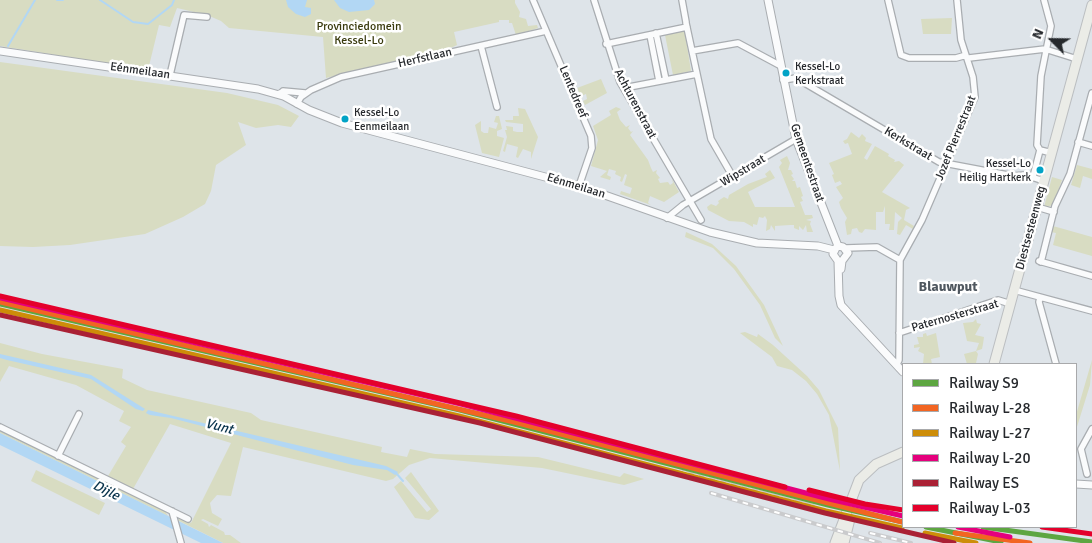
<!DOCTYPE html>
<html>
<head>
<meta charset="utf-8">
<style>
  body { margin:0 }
  #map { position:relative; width:1092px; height:543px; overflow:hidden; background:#dee4e9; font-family:Signika,sans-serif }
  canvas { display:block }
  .legend { position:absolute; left:902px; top:363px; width:175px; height:165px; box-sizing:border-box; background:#fff; border:1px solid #a8a9ab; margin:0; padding:6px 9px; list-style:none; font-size:15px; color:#26292d }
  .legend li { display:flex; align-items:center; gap:10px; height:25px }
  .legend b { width:25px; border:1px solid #a8a9ab }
  .north { position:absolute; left:1027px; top:15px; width:50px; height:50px; -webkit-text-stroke:4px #fff; paint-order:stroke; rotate:293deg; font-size:14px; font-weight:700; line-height:20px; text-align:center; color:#26292d }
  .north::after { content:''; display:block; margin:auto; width:18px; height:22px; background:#26292d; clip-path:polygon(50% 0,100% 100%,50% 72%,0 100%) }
</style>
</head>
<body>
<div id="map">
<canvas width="1092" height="543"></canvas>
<ul class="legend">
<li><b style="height:6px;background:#5da641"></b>Railway S9</li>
<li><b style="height:6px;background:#f26522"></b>Railway L-28</li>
<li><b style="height:6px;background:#cd8d09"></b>Railway L-27</li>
<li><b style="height:6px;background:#e5007d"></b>Railway L-20</li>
<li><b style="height:6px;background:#aa2135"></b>Railway ES</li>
<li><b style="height:6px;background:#e4002b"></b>Railway L-03</li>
</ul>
<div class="north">N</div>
</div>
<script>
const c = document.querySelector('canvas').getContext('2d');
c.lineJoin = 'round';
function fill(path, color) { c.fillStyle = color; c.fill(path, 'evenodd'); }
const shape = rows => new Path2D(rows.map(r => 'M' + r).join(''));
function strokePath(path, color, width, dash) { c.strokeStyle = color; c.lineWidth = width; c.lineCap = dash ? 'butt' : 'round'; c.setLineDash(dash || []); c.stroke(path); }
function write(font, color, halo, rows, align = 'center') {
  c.font = font + ' Signika,sans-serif'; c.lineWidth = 5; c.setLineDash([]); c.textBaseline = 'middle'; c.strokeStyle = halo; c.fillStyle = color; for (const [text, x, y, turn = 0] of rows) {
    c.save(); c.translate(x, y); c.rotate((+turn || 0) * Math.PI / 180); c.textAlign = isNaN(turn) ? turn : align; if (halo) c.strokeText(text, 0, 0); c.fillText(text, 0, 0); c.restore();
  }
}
const green = shape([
  [0,0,515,0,515,3,520,12,519,17,526,19,528,26,537,25,538,28,516,35,512,23,509,23,509,20,499,20,499,22,454,32,457,45,453,47,326,78,323,37,229,28,221,21,207,15,177,8,170,27,159,25,148,70,0,46],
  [952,18,951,34,923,34,921,19],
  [683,31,685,33,691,71,673,75,665,35],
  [0,62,227,93,278,105,299,116,291,127,278,125,256,128,238,122,246,145,216,165,211,191,205,204,183,217,145,234,70,245,33,247,0,246],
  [601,79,607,93,585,105,583,101,587,99,586,94,581,96,577,88],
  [616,107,621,109,617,112,620,120,626,127,630,125,628,128,631,132,633,131,630,135,648,160,651,168,653,172,657,170,656,173,660,178,658,179,660,183,668,182,670,185,673,183,672,179,679,192,664,202,650,196,648,203,651,205,620,194,621,191,630,194,632,188,624,185,627,175,625,174,622,182,620,181,621,177,615,174,616,171,609,169,607,175,611,177,610,180,600,177,607,171,591,166,598,140,593,126,611,115,609,111],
  [518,108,525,109,538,137,531,159,531,152,523,149,518,158,516,157,518,147,507,144,505,152,503,151,507,137,505,130,507,130,506,126,513,127,513,131,517,132,523,132,523,124,506,122,505,120,513,120,513,116,519,116],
  [496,116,499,116,502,129,497,131,497,136,504,138,499,157,482,153,475,125,481,121,481,131,484,133,488,133,489,127,496,129,498,123,494,122],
  [851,132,859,138,862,134,866,138,865,141,872,144,864,158,867,160,875,146,889,154,888,156,895,160,894,162,899,161,904,165,882,192,910,208,906,210,904,220,914,226,913,229,906,225,900,235,897,234,898,222,902,218,895,212,894,230,889,230,890,224,885,224,885,206,883,212,876,212,876,230,865,229,862,233,859,232,857,228,852,229,851,234,847,235,845,222,847,218,841,208,839,202,843,198,836,187,842,184,840,181,835,183,832,175,834,174,829,163,852,154,848,143,845,144,843,141,847,139],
  [787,156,790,163,788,170,791,170,793,174,791,175,794,179,792,181,795,181,797,188,800,187,803,196,801,197,803,201,800,202,805,215,812,215,813,218,806,220,811,221,810,224,813,232,807,232,806,225,803,230,799,226,799,230,794,228,794,225,790,225,775,226,775,231,771,225,770,229,766,231,767,220,765,216,763,218,759,217,757,225,753,224,753,227,744,222,729,221,708,210,707,207,711,204,716,206,719,203,718,201,724,197,728,199,729,195,748,184,764,178,767,177,765,174,770,170,775,178,748,192,755,207,795,207,779,167,782,163,780,160],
  [1077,165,1092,169,1092,179,1083,176,1080,188,1071,185],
  [1052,177,1062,180,1053,205,1047,207,1044,207],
  [1053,226,1092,237,1092,256,1053,245,1056,233,1051,232],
  [686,232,712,244,736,266,764,305,783,346,775,338,760,305,734,269,713,248,685,237],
  [976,319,977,323,981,324,975,335,984,337,983,344,982,349,976,351,978,354,976,363,967,364,964,354,976,351,979,343,967,341,963,323,973,322],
  [745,332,757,337,758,334,773,345,807,376,819,390,838,428,840,471,829,415,817,394,806,381,792,370,777,366,772,357,740,333],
  [926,333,927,336,936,333,940,357,931,359,932,364,923,364,924,354,918,351,920,347,914,348,914,345,919,344,917,337,923,337,923,334],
  [0,343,42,354,123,369,122,378,147,390,251,413,261,420,382,447,381,452,407,457,410,449,435,454,538,457,620,477,624,473,644,479,624,485,542,468,430,458,409,465,393,479,386,481,243,447,231,496,217,495,210,503,212,513,222,519,218,526,203,519,201,520,208,524,209,527,211,525,224,532,225,535,230,535,241,543,223,543,179,521,178,518,191,523,231,443,170,424,133,489,108,476,126,446,121,442,131,427,119,421,124,411,76,385,9,366,0,382],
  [1092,360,1090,385,1076,430,1076,415],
  [0,429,165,511,168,516,0,433],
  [36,470,105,503,99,515,31,481],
  [411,472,439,511,429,520,415,518,394,487,401,481,427,512,431,509,405,478]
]);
const water = shape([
  [286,0,307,0,305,7,311,8,311,14,305,17,296,14,288,7],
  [334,0,374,0,375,4,369,10,349,12,340,8],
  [0,354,91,375,145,409,143,411,136,409,91,379,7,360,0,358],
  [148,410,386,466,398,472,395,475,387,470,353,465,171,418,150,415,146,413],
  [0,433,223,543,201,543,0,445]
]);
const stream = shape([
  [57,0,63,0],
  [100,0,133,22,148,24,172,5,174,0],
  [8,46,35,0],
  [396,473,403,481]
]);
const minor = shape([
  [533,0,591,136,592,148,579,186],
  [594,0,620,82,701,220],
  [682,0,686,22],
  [888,0,901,55,909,58,956,58,963,56,969,58,1045,49,1077,59],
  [1044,0,1051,26,1041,76,1037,145,1040,150,1052,153],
  [686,23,711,139,733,177],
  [656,33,666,80],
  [650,35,659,81],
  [606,44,687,27],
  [481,46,497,107],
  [692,51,738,43,781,66],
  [170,75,184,15,207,17],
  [783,80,796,78,939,162,1013,176,1025,175,1044,181],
  [624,88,697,74],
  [280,94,283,91,305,93],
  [297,104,301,97,311,90,341,77,546,31],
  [1078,142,1092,146],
  [1033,177,1040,150],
  [1037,207,1054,212],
  [667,218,683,205,796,139],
  [846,248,877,247,900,260],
  [1039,261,1092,276],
  [1041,262,1055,206,1070,174,1092,93],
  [1014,290,1092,311],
  [1040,297,1039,302,1056,364],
  [899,333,998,300,1011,304],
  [897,364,899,360,900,260,922,220,975,97,973,77,961,40,957,0],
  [0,427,188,519],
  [58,456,79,414],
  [1087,474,1081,449,1092,429],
  [172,511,181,543]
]);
const tertiary = shape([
  [768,0,796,139,838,246],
  [0,51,258,89,283,96],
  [280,94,309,110,342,123,579,186,710,232,757,243,818,246,834,250],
  [838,246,843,247,848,253,842,261,841,269],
  [836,248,833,254,838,261,839,296,841,305,903,372],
  [1076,484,1092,485]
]);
const primary = shape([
  [994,364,1092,5],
  [835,543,859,480,876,464,903,452],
  [844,543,850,519]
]);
const rail = shape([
  [683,472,813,506],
  [711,493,880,543],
  [870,533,911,543]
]);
const rail1 = shape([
  [0,304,460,410,828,505,903,522],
  [926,527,1001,542],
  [983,527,1092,542]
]);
const rail2 = shape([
  [0,302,514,422,902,522],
  [955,533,1030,543]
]);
const rail3 = shape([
  [0,310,459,416,826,511,902,528],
  [925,533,976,543]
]);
const rail4 = shape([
  [1,298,461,404,829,499,903,516],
  [958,527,1010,537]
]);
const rail5 = shape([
  [0,315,480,423,825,513,954,543]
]);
const rail6 = shape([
  [0,296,516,416,785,487],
  [809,490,865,504,903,510],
  [1042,527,1092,534]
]);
const markers = [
  [786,73,4.5,"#02a3c6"],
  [345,119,4.5,"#02a3c6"],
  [1040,170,4.5,"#02a3c6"]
];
const busNames = [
  ["Kessel-Lo",795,67],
  ["Kerkstraat",795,81],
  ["Kessel-Lo",354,113],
  ["Eenmeilaan",354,127],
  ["Kessel-Lo",1031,164,"right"],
  ["Heilig Hartkerk",1031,178,"right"]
];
const parkNames = [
  ["Provinciedomein",359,27],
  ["Kessel-Lo",359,41]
];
const streetNames = [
  ["Herfstlaan",425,58,-13],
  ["Eénmeilaan",140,71,8],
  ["Lentedreef",573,92,67],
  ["Achturenstraat",635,104,62],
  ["Jozef Pierrestraat",956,138,-68],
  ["Kerkstraat",908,144,31],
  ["Gemeentestraat",807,163,71],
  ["Wipstraat",743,171,-31],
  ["Eénmeilaan",576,186,17],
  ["Diestsesteenweg",1031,228,-75],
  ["Paternosterstraat",955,316,-16]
];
const neighbourhoodNames = [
  ["Blauwput",948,287]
];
const waterNames = [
  ["Vunt",219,427,14],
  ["Dijle",106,491,26]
];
fill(green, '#d8dcc2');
fill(water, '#b2d7f4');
strokePath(stream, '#b2d7f4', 2);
strokePath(minor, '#a9adb1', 8);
strokePath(tertiary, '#a9adb1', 9);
strokePath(primary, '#bbbec1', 11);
strokePath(minor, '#fafbfc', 5.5);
strokePath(tertiary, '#fafbfc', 7);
strokePath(primary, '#ebece7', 9);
strokePath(rail, '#cacbcd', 4);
strokePath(rail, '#fff', 2, [5.5]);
strokePath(rail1, '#5da641', 5);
strokePath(rail2, '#f26522', 5);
strokePath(rail3, '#cd8d09', 5);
strokePath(rail4, '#e5007d', 5);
strokePath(rail5, '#aa2135', 5);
strokePath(rail6, '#e4002b', 5);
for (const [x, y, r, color] of markers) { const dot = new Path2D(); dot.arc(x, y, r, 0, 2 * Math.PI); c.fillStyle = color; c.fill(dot); strokePath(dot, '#fff', 2); }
write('11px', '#26292d', '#fff', busNames, 'left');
write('12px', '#393a0d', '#fff', parkNames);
write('12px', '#26292d', '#fff', streetNames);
write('bold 14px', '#4f575f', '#fff', neighbourhoodNames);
write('italic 14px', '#09334c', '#fff', waterNames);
</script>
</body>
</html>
